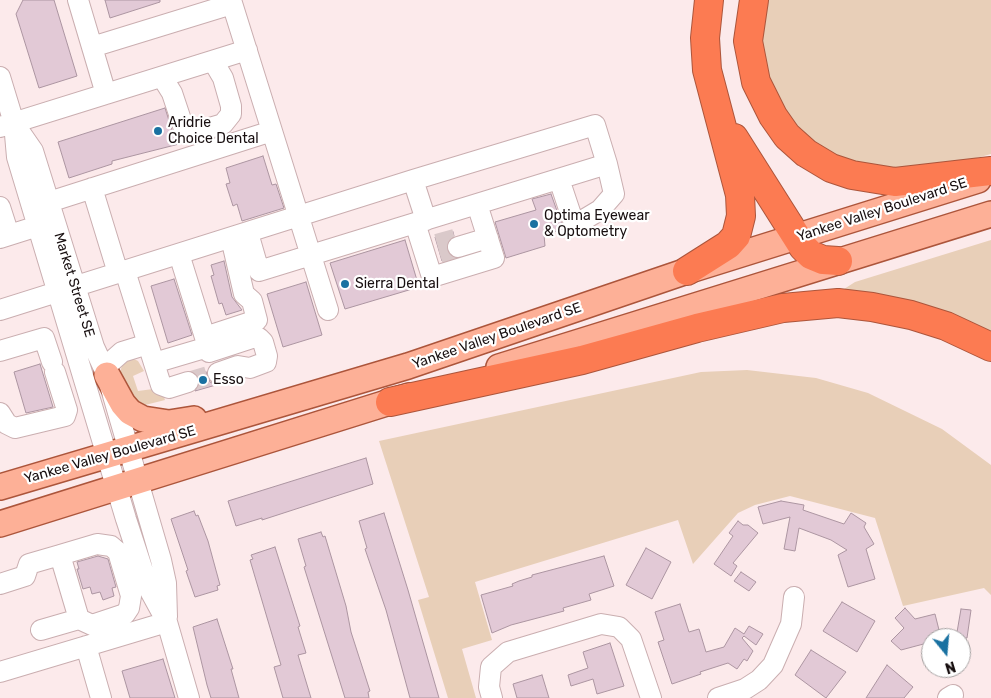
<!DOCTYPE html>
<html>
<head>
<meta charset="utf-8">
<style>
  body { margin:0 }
  #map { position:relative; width:991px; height:698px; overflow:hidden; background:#fceaeb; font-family:Rubik,sans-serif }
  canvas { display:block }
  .north { position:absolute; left:921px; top:628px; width:50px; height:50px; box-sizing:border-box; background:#fff; border:1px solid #a39f9f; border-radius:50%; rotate:163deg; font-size:14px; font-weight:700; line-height:20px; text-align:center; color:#180f10 }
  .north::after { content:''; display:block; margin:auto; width:18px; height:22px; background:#1971a1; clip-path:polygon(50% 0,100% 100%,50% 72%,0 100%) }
</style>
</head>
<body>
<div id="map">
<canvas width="991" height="698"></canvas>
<div class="north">N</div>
</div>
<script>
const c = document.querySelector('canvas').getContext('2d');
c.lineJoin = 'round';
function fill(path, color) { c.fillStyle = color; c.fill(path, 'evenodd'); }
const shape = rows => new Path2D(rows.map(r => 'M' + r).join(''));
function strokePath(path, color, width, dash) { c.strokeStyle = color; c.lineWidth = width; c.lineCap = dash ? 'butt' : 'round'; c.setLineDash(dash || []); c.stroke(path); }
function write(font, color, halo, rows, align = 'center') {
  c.font = font + ' Rubik,sans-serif'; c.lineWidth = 4.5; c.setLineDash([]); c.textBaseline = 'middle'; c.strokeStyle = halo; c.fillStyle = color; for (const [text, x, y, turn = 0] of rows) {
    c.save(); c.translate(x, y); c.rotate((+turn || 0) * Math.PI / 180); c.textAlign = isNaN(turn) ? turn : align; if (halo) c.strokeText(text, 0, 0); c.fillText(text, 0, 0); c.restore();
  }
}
const green = shape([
  [766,0,991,0,991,154,929,171,880,172,828,155,797,132,774,95,762,59,761,15],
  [991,240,991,338,841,291,855,282],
  [134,359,138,361,144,371,133,376,138,391,153,389,162,391,165,400,145,405,135,401,120,373,122,365,127,360],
  [747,370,816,378,868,393,942,429,991,465,991,595,984,588,903,606,875,518,790,496,755,505,738,513,693,564,678,520,475,582,492,640,462,649,476,698,448,698,418,600,429,597,379,441,701,372]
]);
const building = shape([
  [23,0,54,0,77,76,39,88,16,14,23,0],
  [105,0,160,0,160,2,110,18,105,0],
  [165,108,172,130,183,143,112,161,112,164,69,178,58,142,165,108],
  [263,156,272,185,276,184,284,208,242,221,237,204,233,206,226,184,230,183,226,168,263,156],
  [551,194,561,222,566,228,544,235,545,246,506,258,495,222,536,210,532,199,551,194],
  [453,232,454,236,446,245,447,251,454,258,442,261,435,237,453,232],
  [405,240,419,287,345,309,330,263,405,240],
  [224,261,232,297,242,310,226,315,222,303,219,304,211,276,214,275,211,265,224,261],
  [174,279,192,335,168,343,151,286,174,279],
  [306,282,322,335,283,347,267,294,306,282],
  [40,364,53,407,26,413,14,372,40,364],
  [206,372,210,382,216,385,195,391,200,384,197,375,206,372],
  [366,458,373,484,262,520,262,518,236,526,228,501,366,458],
  [781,501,804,505,803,510,844,524,851,513,866,523,864,527,874,544,866,549,875,579,848,587,838,555,847,550,831,540,799,528,795,551,784,549,790,517,763,524,758,507,781,501],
  [194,511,196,516,198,515,208,541,220,585,217,586,218,590,195,597,186,571,188,570,171,519,194,511],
  [384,513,408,590,439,698,410,698,386,610,365,549,367,548,359,521,384,513],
  [738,521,743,525,748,525,758,533,733,563,737,566,731,576,714,564,733,536,729,533,738,521],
  [321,532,323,537,325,536,346,606,351,632,370,691,368,692,369,698,345,698,304,567,306,566,298,539,321,532],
  [275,547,300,626,298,627,306,653,298,655,311,698,283,698,274,667,281,665,250,560,253,559,251,555,275,547],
  [646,548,671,562,652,599,626,585,646,548],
  [98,556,108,559,116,587,112,588,114,596,103,600,100,592,92,594,90,587,83,589,77,569,79,569,77,562,98,556],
  [604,556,614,586,589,594,591,600,563,608,564,611,511,625,492,633,481,595,513,586,512,584,519,581,532,577,532,575,604,556],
  [741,572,756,582,749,591,734,581,741,572],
  [842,602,875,621,857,652,823,631,842,602],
  [680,604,689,632,699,629,706,652,724,647,735,628,744,634,749,626,763,634,756,645,744,636,742,638,753,651,747,661,744,659,737,669,728,663,700,672,701,674,672,684,658,642,664,640,655,612,680,604],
  [905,608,915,619,935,614,941,638,931,638,931,642,901,650,891,641,904,628,895,618,905,608],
  [961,609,971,610,967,638,956,638,961,609],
  [217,619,233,669,231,669,239,698,211,698,207,685,193,627,217,619],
  [610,643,624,686,597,694,593,679,571,686,568,675,588,668,583,652,610,643],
  [811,650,846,672,826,698,795,675,811,650],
  [163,659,175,698,130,698,122,671,163,659],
  [887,665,913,687,904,698,866,698,887,665],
  [542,675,549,698,517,698,513,684,542,675]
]);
const minorTunnel = shape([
  [437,244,455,239],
  [442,261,460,255],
  [188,382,218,373]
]);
const minor = shape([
  [78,0,106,94],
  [231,0,328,310],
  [92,47,232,4],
  [0,77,14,123,17,157,126,519,149,589,167,622,189,698],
  [162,77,172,93,183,126,189,131,196,132,223,124,231,114,231,106,223,78,213,61],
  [15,125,33,151,94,347,107,375,161,560,166,583,167,617],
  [0,127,247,50],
  [559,179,572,218,580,222,600,210,614,194,607,164],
  [413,180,426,220],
  [92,188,118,273],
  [49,202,272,131],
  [0,207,9,235],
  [415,223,432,277,494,258,477,204],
  [0,238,38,226],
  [458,247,488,238],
  [125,271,154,363,208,347,179,254],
  [0,310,413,180,595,125,607,164,259,271,248,233],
  [205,337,257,320,252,301,244,294,231,238],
  [208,347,209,352,252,338,259,338,263,342,267,356,266,362,250,368,238,366,218,373],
  [0,351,44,338,52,362],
  [154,363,161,385,169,388,188,382],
  [104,368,122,352,148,344],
  [0,413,7,424,15,428,65,416,67,410,55,372],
  [60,555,97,544,111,546,118,552,131,596,129,608,125,614,92,625,79,619],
  [0,584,25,576,29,564,60,555,79,619,41,630],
  [86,646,101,698],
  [0,672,167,622],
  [492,698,489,687,491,667,508,652,601,624,619,627,631,639,651,698],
  [718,698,745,689,759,680,773,665,791,624,794,597],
  [948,698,953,695]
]);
const major = shape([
  [499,367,991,214],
  [107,375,123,404,130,412,143,419,169,423,194,419],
  [0,487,408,366,687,271,978,180],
  [0,524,409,396]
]);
const highway = shape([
  [754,0,748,41,756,82,773,116,787,136,806,153,831,168,852,175,895,182,991,171],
  [734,138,803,247,811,255,823,260,838,261],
  [687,271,728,245,736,236,741,216,740,195,707,70,705,38,709,0],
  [390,402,582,360,697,328,783,308,838,303,872,307,911,315,946,326,991,347]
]);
const markers = [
  [158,131,5,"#1971a1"],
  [534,224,5,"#1971a1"],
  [345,284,5,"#1971a1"],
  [203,380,5,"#1971a1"]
];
const poiNames = [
  ["Aridrie",168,123],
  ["Choice Dental",168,139],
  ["Optima Eyewear",544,216],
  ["& Optometry",544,232],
  ["Sierra Dental",355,284],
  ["Esso",213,380]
];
const streetNames = [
  ["Yankee Valley Boulevard SE",882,210,-18],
  ["Market Street SE",74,285,73],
  ["Yankee Valley Boulevard SE",497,336,-19],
  ["Yankee Valley Boulevard SE",110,455,-16]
];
fill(green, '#e8cfb8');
fill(building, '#e2c9d6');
strokePath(building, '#ac95a1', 1);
strokePath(minorTunnel, '#dac9ca', 20, [20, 10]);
strokePath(minor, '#caaeb0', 22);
strokePath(major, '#ac553b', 28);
strokePath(highway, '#ac553b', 30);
strokePath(minor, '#fff', 20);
strokePath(major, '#fdb097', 25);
strokePath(highway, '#fc7b52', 28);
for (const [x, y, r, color] of markers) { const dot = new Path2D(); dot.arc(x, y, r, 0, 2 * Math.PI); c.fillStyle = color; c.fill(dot); strokePath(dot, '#fff', 2); }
write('14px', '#180f10', '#fff', poiNames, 'left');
write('14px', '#180f10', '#fff', streetNames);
</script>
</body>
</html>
